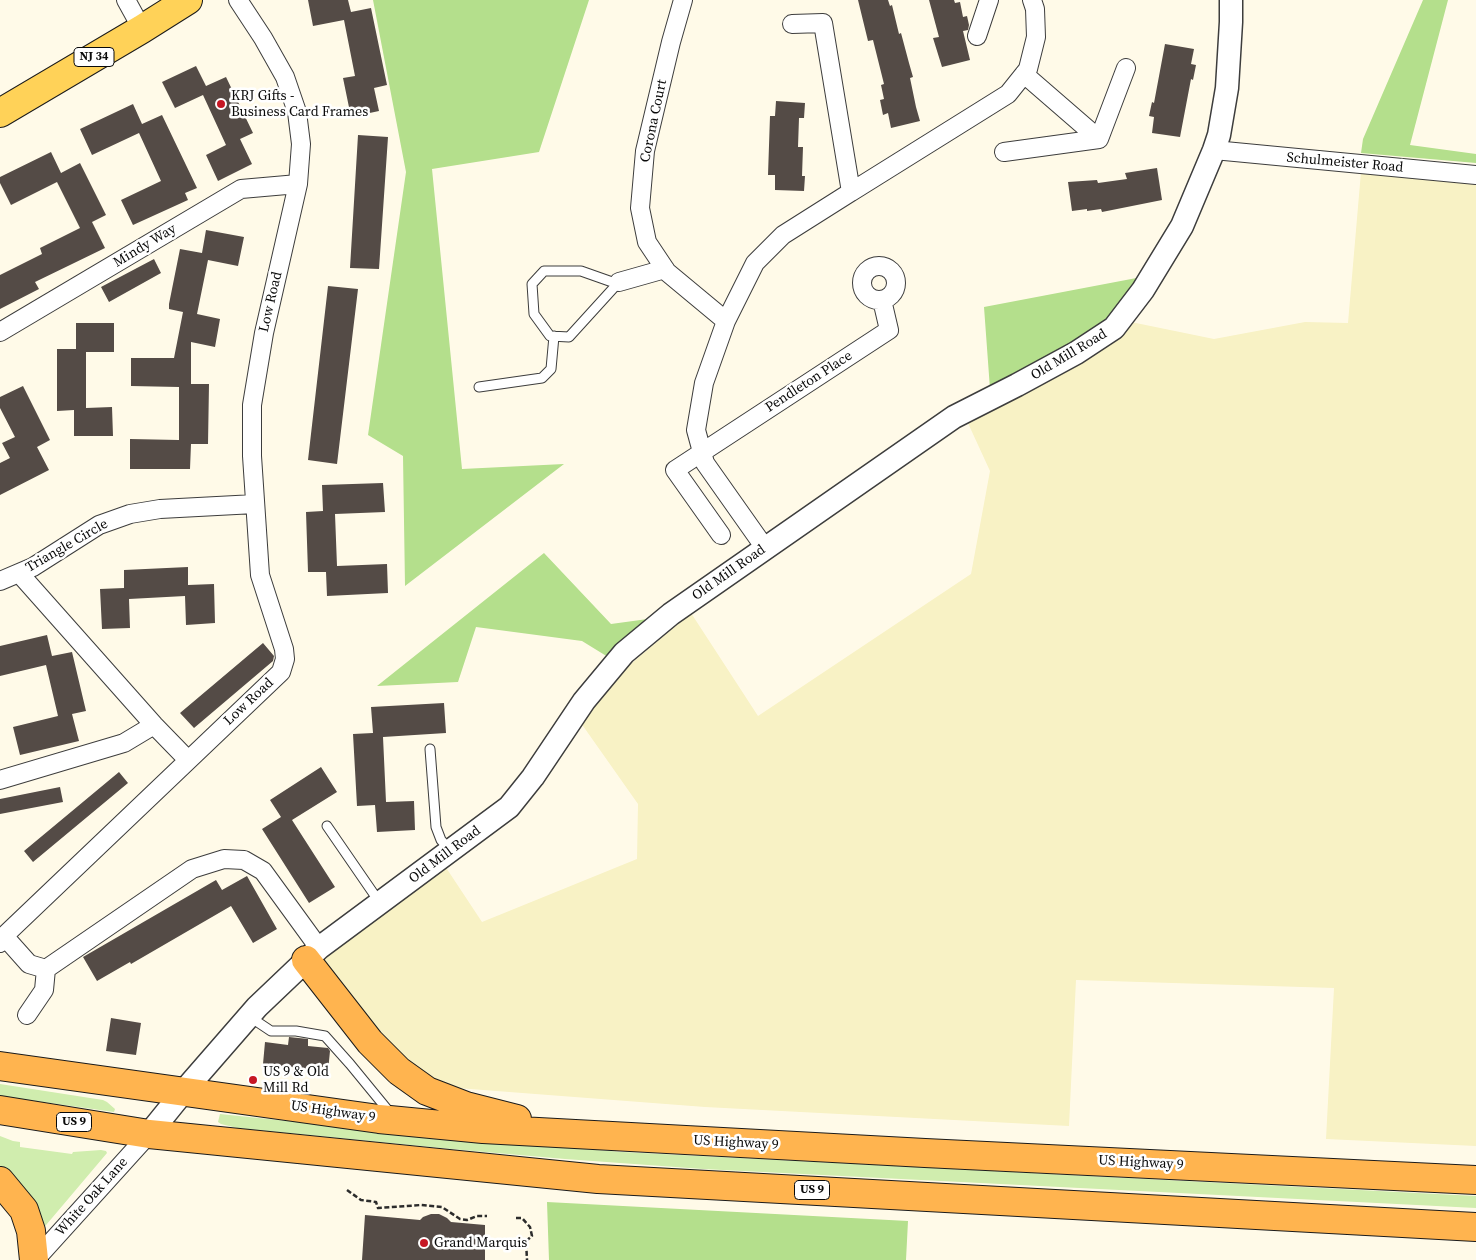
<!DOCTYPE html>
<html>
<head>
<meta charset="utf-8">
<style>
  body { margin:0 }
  canvas { display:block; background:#fffae8 }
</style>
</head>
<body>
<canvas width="1476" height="1260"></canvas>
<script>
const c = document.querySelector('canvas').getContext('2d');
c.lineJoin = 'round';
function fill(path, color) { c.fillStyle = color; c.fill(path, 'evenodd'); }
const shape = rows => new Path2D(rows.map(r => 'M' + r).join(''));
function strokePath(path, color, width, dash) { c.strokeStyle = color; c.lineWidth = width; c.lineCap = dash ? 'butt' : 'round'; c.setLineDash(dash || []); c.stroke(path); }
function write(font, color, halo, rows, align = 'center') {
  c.font = font + ' "Source Serif 4",serif'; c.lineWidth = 5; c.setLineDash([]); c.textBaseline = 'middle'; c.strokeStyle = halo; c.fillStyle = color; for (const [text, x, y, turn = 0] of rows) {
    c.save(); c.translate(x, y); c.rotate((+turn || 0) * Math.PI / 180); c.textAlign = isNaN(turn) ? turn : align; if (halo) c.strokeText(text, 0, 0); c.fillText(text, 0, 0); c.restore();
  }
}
const farmland = shape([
  [1361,172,1476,183,1476,1146,1326,1139,1334,988,1076,980,1069,1126,705,1107,431,1086,313,959,441,860,482,922,637,859,638,804,576,716,626,668,691,613,758,716,971,574,990,471,967,421,1131,322,1214,339,1305,322,1348,323]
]);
const green = shape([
  [0,1084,103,1100,107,1102,115,1109,114,1112,0,1096],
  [220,1114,470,1140,623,1152,1476,1196,1476,1208,703,1169,565,1159,451,1149,237,1128,221,1124,218,1122],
  [0,1136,13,1141,20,1142,20,1147,72,1154,73,1152,101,1150,106,1151,107,1153,41,1231,0,1169]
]);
const forest = shape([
  [373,0,589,0,539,152,432,169,462,469,564,464,405,586,403,456,368,435,406,172],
  [1423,0,1448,0,1410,145,1476,154,1476,163,1361,153,1363,139],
  [1147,276,1113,317,1073,347,990,389,984,307],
  [544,553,611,624,655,618,608,657,582,641,476,627,458,682,377,686],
  [547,1202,908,1221,906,1260,549,1260]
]);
const building = shape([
  [308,0,348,0,351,12,371,8,387,85,374,88,379,111,351,117,343,78,355,76,344,20,313,26],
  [858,0,888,0,890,6,892,5,899,34,901,33,909,63,913,77,910,78,916,107,920,121,891,128,888,113,883,115,880,100,884,99,881,85,884,84,873,40,868,41],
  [929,0,954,0,955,3,960,2,963,17,967,16,969,25,968,30,963,31,970,60,942,67,933,38,939,37],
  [1165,44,1194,49,1191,64,1196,65,1193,80,1191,79,1180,137,1152,133,1154,117,1149,116,1152,102,1154,103],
  [196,66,206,86,226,77,253,133,240,139,252,164,218,181,206,155,226,145,203,95,175,108,162,82],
  [776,101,805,103,804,118,799,118,798,147,803,147,802,176,805,176,804,191,775,190,775,175,768,175,770,116,775,116],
  [133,104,142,124,162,115,197,188,185,193,188,200,133,225,121,200,161,181,139,133,92,155,80,129],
  [358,135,388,137,379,269,350,268],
  [51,152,61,173,80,163,106,215,92,222,105,248,35,282,39,289,0,309,0,275,42,254,40,248,80,228,57,182,11,205,0,183,0,177],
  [1157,168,1162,200,1102,212,1101,209,1087,211,1087,209,1072,211,1068,182,1097,180,1098,183,1127,179,1125,173],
  [206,230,244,237,238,266,208,260,197,314,220,319,215,347,191,342,191,384,209,384,208,444,191,444,190,469,130,469,130,439,179,440,179,387,131,386,131,358,174,358,183,312,169,309,169,304,180,249,202,253],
  [154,259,161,273,109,302,101,287],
  [328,286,358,289,337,464,308,460],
  [76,323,114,323,114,352,86,352,86,408,112,407,113,436,74,436,74,410,57,411,57,349,76,349],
  [23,386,50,440,37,447,49,470,0,495,0,463,10,458,2,443,15,437,0,408,0,397],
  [383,483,385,512,335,514,337,566,387,564,388,593,327,596,326,572,308,572,306,512,323,511,322,485],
  [188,567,188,585,214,584,215,623,186,625,185,596,129,599,130,628,102,629,100,589,124,588,124,570],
  [47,635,52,656,72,652,86,711,72,714,79,741,20,755,13,727,58,716,46,665,0,676,0,646],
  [263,643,274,656,273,661,194,728,180,713],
  [444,703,446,733,383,737,386,802,414,801,415,830,377,832,375,805,357,806,353,734,373,733,371,707],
  [321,767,337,792,292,820,335,887,309,903,262,829,281,817,270,800],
  [119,772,128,783,33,862,24,851],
  [60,787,63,802,0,814,0,799],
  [247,876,277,929,253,943,231,906,131,964,130,962,97,981,83,957,216,880,222,890],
  [111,1018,141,1023,136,1055,106,1051],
  [289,1037,308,1039,308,1046,328,1048,330,1051,328,1071,263,1064,265,1042,288,1045],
  [431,1214,439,1214,447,1218,451,1222,485,1225,485,1260,362,1260,365,1215,420,1220,423,1217]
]);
const path = shape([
  [347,1190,361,1200,376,1202,378,1208,421,1205,442,1207,460,1219,467,1220,477,1216,487,1216],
  [516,1218,522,1218,530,1227,532,1236,526,1241,527,1260]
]);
const service = shape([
  [544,271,581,271,615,283,619,282,569,337,550,336,534,314,532,284,544,271],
  [479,387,542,378,551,369,554,336],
  [430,749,436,827,441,840,450,850],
  [327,826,380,903],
  [250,1017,271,1031,296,1031,325,1036,350,1064,391,1114]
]);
const minor = shape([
  [126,0,142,29],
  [683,0,671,42,645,151,640,208,647,242,667,272,726,321],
  [977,36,989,0],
  [1024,74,1099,139],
  [1099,139,1126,68],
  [1214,150,1476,175],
  [1004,152,1099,139],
  [851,192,1008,94,1028,69,1036,37,1035,9,1032,0],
  '862 283a17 17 0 1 1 34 0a17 17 0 1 1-34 0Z',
  [619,282,665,269],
  [0,332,241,189,298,184],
  [721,535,675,470,889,330,882,300],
  [765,548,705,463,696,430,704,383,726,321,755,263,783,235,851,192,823,23,792,24],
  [19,573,154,725,188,760],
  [0,581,33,567,99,525,130,514,160,509,255,504],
  [0,780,124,743,154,725],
  [4,936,29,964,46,969,192,869,224,859,244,860,263,871,319,948],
  [0,943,4,936,281,672,285,659,284,649,260,575,252,456,252,405,264,333,298,184,301,144,297,112,285,77,263,38,238,0],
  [27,1015,44,990,46,969],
  [35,1260,149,1134]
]);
const tertiary = shape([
  [149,1134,183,1092,257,1007,319,948,509,807,533,777,584,701,624,653,671,614,954,417,1017,385,1076,353,1114,328,1143,290,1182,226,1214,150,1219,135,1227,88,1231,22,1231,0]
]);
const primary = shape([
  [0,113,142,29,188,0]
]);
const trunk = shape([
  [306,960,370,1042,399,1071,427,1091,466,1106,517,1119],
  [0,1066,379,1119,483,1129,925,1153,1476,1180],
  [0,1110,149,1134,598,1179,1476,1227],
  [0,1181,24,1210,31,1231,34,1260]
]);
const markers = [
  [221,104,5,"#c61724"],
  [253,1080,5,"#c61724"],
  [424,1243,5,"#c61724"]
];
const shields = [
  [94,57,40],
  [74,1122,35],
  [812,1190,35]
];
const shieldNames = [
  ["NJ 34",94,57],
  ["US 9",74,1122],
  ["US 9",812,1190]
];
const poiNames = [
  ["KRJ Gifts -",231,96],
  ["Business Card Frames",231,112],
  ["US 9 & Old",263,1072],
  ["Mill Rd",263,1088],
  ["Grand Marquis",434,1243]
];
const streetNames = [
  ["Corona Court",654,121,-78],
  ["Schulmeister Road",1345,163,5],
  ["Mindy Way",145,246,-31],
  ["Low Road",271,302,-77],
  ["Old Mill Road",1069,355,-31],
  ["Pendleton Place",809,382,-33],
  ["Triangle Circle",67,546,-30],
  ["Old Mill Road",729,573,-35],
  ["Low Road",249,702,-43],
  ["Old Mill Road",445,855,-37],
  ["US Highway 9",333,1112,8],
  ["US Highway 9",736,1143,3],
  ["US Highway 9",1141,1163,3],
  ["White Oak Lane",92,1197,-48]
];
fill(farmland, '#f8f2c5');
fill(green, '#d0edae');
fill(forest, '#b4df8c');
fill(building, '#544b46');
strokePath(service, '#3d3d3d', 11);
strokePath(minor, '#3d3d3d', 20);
strokePath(tertiary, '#3d3d3d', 25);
strokePath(primary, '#1b1b1b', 30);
strokePath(trunk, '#1b1b1b', 30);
strokePath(path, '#2c2c2c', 2.5, [5, 2.5]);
strokePath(service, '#fff', 9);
strokePath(minor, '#fff', 18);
strokePath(tertiary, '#fff', 22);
strokePath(primary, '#ffd258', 28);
strokePath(trunk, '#ffb44f', 28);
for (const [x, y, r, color] of markers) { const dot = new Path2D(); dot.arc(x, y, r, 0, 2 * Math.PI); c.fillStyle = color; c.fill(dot); strokePath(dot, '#fff', 2); }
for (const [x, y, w] of shields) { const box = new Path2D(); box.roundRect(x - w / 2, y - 9.5, w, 19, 4); c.fillStyle = '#fff'; c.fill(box); strokePath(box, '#0a0a0a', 1); }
write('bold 12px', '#0a0a0a', null, shieldNames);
write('14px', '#0a0a0a', '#fff', poiNames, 'left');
write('14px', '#0a0a0a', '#fff', streetNames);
</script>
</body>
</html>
